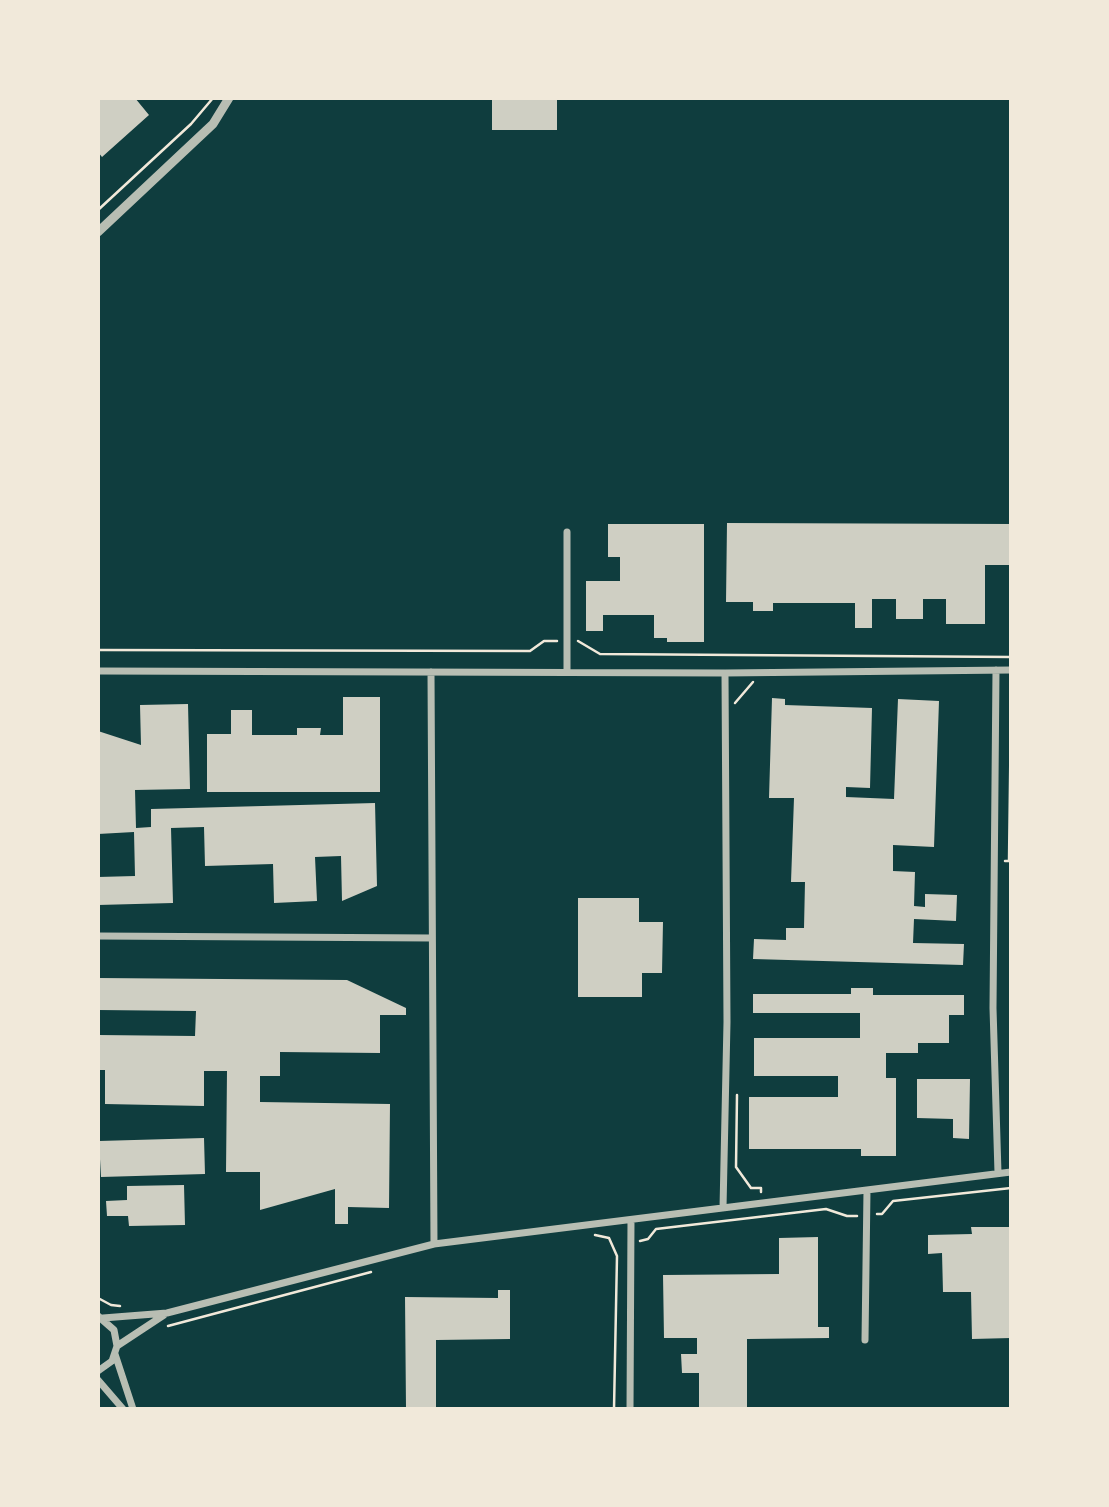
<!DOCTYPE html>
<html>
<head>
<meta charset="utf-8">
<style>
  body { margin:0 }
  #map { position:relative; width:1109px; height:1507px; overflow:hidden; background:#0f3d3e; font-family:Cabin,sans-serif }
  canvas { display:block }
  .frame { position:absolute; inset:0; border:100px solid #f1e9da; pointer-events:none }
</style>
</head>
<body>
<div id="map">
<canvas width="1109" height="1507"></canvas>
<div class="frame"></div>
</div>
<script>
const c = document.querySelector('canvas').getContext('2d');
c.lineJoin = 'round';
function fill(path, color) { c.fillStyle = color; c.fill(path, 'evenodd'); }
const shape = rows => new Path2D(rows.map(r => 'M' + r).join(''));
function strokePath(path, color, width, dash) { c.strokeStyle = color; c.lineWidth = width; c.lineCap = dash ? 'butt' : 'round'; c.setLineDash(dash || []); c.stroke(path); }
const building = shape([
  [98,98,135,98,149,115,102,157,98,152],
  [492,98,557,98,557,130,492,130],
  [727,523,1011,524,1011,565,985,565,985,624,946,624,946,599,923,599,923,619,896,619,896,599,872,599,872,628,855,628,855,603,773,603,773,611,753,611,753,602,726,602],
  [608,524,704,524,704,642,667,642,667,638,654,638,654,615,603,615,603,631,586,631,586,581,620,581,620,557,608,557],
  [343,697,380,697,380,792,207,792,207,734,231,734,231,710,252,710,252,735,297,735,297,728,321,728,320,735,343,735],
  [772,698,785,699,785,705,872,708,870,788,846,787,846,797,894,799,898,699,939,701,934,847,893,845,893,871,915,872,914,906,925,907,925,894,957,895,956,921,914,919,913,943,964,944,963,965,753,959,754,939,786,940,786,928,804,928,805,882,791,882,794,798,769,798],
  [188,704,190,789,135,790,136,828,151,827,151,809,375,803,377,886,342,901,341,856,315,857,317,901,274,903,273,864,205,866,204,827,171,828,173,903,98,905,98,877,135,876,134,832,98,834,98,731,141,745,140,705],
  [578,898,639,898,639,922,663,922,662,973,642,973,642,997,578,997],
  [98,978,347,980,406,1008,406,1015,380,1015,380,1053,280,1052,280,1076,260,1076,260,1102,390,1104,389,1208,348,1207,348,1224,335,1224,335,1189,260,1210,260,1172,226,1172,227,1071,204,1071,204,1106,105,1104,105,1070,98,1070,98,1035,195,1036,196,1011,98,1010],
  [851,988,873,988,873,995,964,995,964,1015,949,1015,949,1043,918,1043,918,1053,886,1053,886,1078,896,1078,896,1156,861,1156,861,1149,749,1149,749,1097,838,1097,838,1076,754,1076,754,1038,860,1038,860,1013,753,1013,753,994,851,994],
  [917,1079,970,1079,969,1139,953,1138,953,1119,917,1118],
  [204,1138,205,1174,101,1177,99,1141],
  [184,1185,185,1225,129,1226,128,1216,107,1216,106,1201,127,1200,127,1186],
  [971,1227,1011,1227,1011,1338,972,1339,971,1292,943,1292,942,1253,928,1254,928,1235,972,1234],
  [818,1237,818,1327,829,1327,829,1338,747,1339,747,1409,699,1409,699,1373,682,1373,681,1354,697,1354,697,1338,664,1338,663,1275,779,1274,779,1238],
  [498,1290,510,1290,510,1339,436,1340,436,1409,406,1409,405,1297,498,1298]
]);
const path = shape([
  [98,210,191,124,213,98],
  [578,641,600,654,1011,657],
  [98,650,530,651,544,641,557,641],
  [735,703,753,682],
  [1005,861,1009,861,1011,708],
  [737,1095,736,1167,751,1188,761,1188,761,1192],
  [877,1214,882,1214,893,1201,1011,1188],
  [595,1235,609,1238,617,1256,614,1409],
  [640,1241,648,1239,656,1229,826,1209,847,1216,857,1216],
  [98,1298,111,1305,120,1306],
  [168,1326,371,1272]
]);
const minor = shape([
  [567,532,567,672],
  [996,670,993,1008,998,1173],
  [98,671,725,673,1011,670],
  [431,672,434,1244],
  [98,936,432,938],
  [723,1208,727,1022,725,673],
  [98,1316,114,1330,117,1346,112,1361,98,1371],
  [103,1318,167,1313,434,1244,1011,1172],
  [865,1340,867,1190],
  [117,1346,164,1315],
  [115,1354,133,1409],
  [98,1380,123,1409],
  [630,1409,631,1220]
]);
const tertiary = shape([
  [98,232,213,124,229,98]
]);
fill(building, '#cfcfc3');
strokePath(path, '#f1e9da', 2.5);
strokePath(minor, '#b8beb3', 7);
strokePath(tertiary, '#b8beb3', 9);
</script>
</body>
</html>
